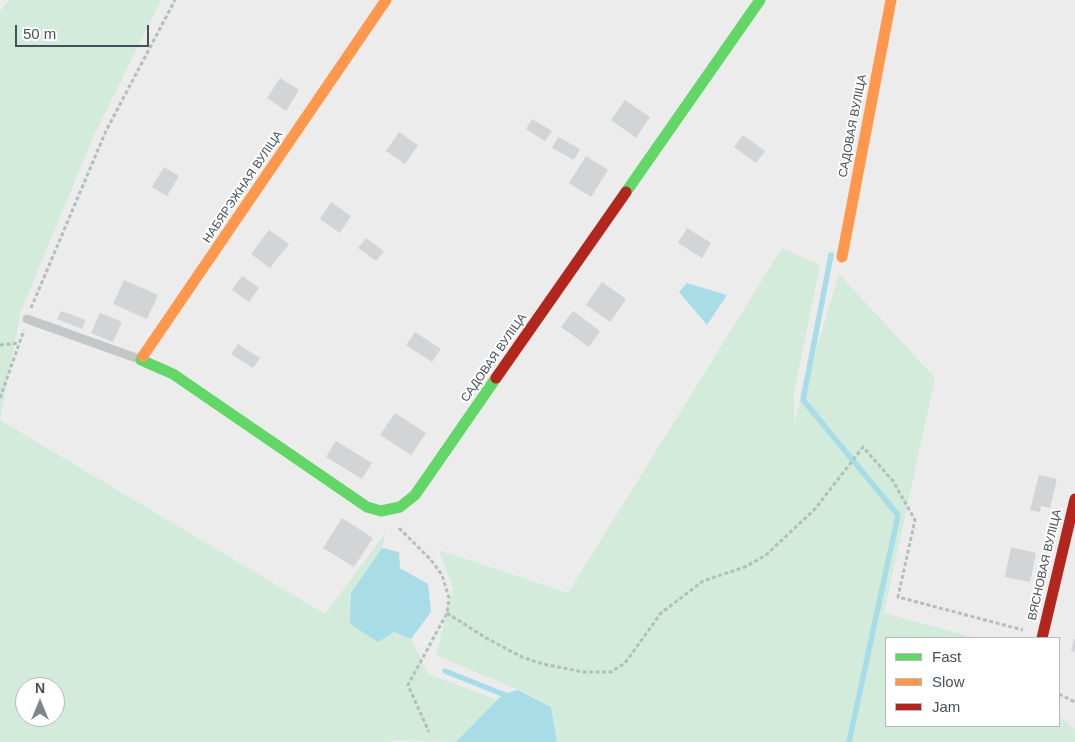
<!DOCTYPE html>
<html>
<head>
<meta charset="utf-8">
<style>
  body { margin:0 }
  #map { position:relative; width:1075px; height:742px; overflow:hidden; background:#edecec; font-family:Helvetica,sans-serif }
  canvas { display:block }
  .legend { position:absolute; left:885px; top:637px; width:175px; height:90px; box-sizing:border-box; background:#fff; border:1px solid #b5b9bc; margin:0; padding:6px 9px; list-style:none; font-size:15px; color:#455058 }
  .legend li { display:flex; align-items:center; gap:10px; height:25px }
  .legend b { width:25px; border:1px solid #b5b9bc }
  .north { position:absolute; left:15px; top:677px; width:50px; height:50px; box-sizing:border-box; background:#fff; border:1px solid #b5b9bc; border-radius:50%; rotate:0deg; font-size:14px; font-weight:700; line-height:20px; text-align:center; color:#455058 }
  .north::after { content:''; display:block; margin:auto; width:18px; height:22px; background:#80878c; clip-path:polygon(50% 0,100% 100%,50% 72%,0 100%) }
  .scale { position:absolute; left:15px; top:25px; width:134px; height:22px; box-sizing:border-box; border:2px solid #455058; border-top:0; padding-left:6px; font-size:15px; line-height:18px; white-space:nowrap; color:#455058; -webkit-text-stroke:4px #fff; paint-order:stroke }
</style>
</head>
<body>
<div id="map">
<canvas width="1075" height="742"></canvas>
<ul class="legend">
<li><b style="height:6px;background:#63d668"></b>Fast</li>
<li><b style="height:6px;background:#ff974d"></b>Slow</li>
<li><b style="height:6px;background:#b3261e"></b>Jam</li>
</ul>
<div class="north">N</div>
<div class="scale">50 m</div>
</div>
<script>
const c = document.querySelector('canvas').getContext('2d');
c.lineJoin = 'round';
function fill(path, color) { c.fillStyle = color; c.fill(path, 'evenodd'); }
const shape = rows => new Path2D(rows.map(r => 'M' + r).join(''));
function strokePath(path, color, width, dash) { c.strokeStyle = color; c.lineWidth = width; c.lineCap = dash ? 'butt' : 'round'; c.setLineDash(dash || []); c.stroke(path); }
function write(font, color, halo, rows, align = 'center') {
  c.font = font + ' Helvetica,sans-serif'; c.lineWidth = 4; c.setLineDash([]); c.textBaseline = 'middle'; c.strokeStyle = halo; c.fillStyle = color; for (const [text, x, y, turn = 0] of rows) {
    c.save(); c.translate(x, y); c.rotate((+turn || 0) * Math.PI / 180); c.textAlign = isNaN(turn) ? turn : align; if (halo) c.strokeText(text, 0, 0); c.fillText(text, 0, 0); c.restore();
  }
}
const green = shape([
  [9,0,161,0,94,135,21,311,0,420,325,614,386,532,382,548,351,593,394,632,411,639,428,674,498,700,456,742,395,740,389,742,0,742,0,11],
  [25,687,55,687,55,717,25,717],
  [782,248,820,265,794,392,794,423,839,274,935,378,884,613,976,638,886,638,886,726,1059,726,1059,716,1075,729,1075,742,557,742,551,707,530,695,436,655,453,588,439,550,568,593]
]);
const water = shape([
  [687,283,727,295,707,325,679,292],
  [382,548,399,552,400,568,428,584,431,612,411,639,394,632,378,642,350,624,351,593],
  [518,690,551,707,557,742,456,742,503,694]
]);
const stream = shape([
  [831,255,803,400,898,515,849,742],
  [445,671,510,697]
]);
const building = shape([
  [280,78,299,90,286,111,267,98],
  [625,100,650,117,636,138,611,120],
  [532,119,552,131,545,141,526,129],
  [399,132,418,145,405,164,386,151],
  [743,135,765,151,756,163,734,147],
  [558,137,580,149,574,160,552,148],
  [586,156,608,170,591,197,569,183],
  [164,167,179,176,167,196,152,187],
  [331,202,351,216,340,233,320,219],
  [687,228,711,243,702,258,678,243],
  [269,230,289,244,270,268,251,254],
  [366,238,384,251,376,261,358,248],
  [242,276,259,288,249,302,232,290],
  [124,280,158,295,147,319,113,304],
  [602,282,626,299,610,322,586,305],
  [61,311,86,320,82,329,57,319],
  [573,311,600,331,589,347,561,327],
  [100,313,122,322,113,342,91,333],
  [415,332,441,349,432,362,406,345],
  [238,344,260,358,253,368,231,354],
  [395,413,426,433,411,455,380,435],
  [336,441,372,463,362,479,326,457],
  [1039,475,1057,479,1050,508,1041,506,1040,512,1030,510],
  [342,518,373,538,354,567,323,548],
  [1011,547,1036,553,1030,582,1005,577],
  [1074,639,1075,639,1075,652,1071,651]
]);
const path = shape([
  [31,308,106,131,175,0],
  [0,345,19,343],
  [0,398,24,330],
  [399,528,431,560,442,575,449,598,447,613,408,685,429,732],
  [447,613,486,638,522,657,543,664,583,672,611,672,625,663,661,613,703,581,745,567,766,555,815,509,863,447,893,481,915,520,898,597,1023,630],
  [1059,694,1075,702]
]);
const lane = shape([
  [27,319,139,359]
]);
const fast = shape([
  [626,192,760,0],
  [143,356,141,360,173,374,367,507,381,511,400,507,415,495,496,378]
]);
const slow = shape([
  [842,257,891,0],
  [143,356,386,0]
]);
const jam = shape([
  [496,378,626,192],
  [1042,638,1075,499]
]);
const streetNames = [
  ["САДОВАЯ ВУЛІЦА",853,126,-79],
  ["НАБЯРЭЖНАЯ ВУЛІЦА",243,187,-56],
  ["САДОВАЯ ВУЛІЦА",494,358,-55],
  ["ВЯСНОВАЯ ВУЛІЦА",1045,565,-77]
];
fill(green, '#d2ebda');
fill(water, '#a8dde7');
strokePath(stream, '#a8dde7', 5.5);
fill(building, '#d3d4d5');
strokePath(path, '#b3bfbb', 3, [4, 2.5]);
strokePath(lane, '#c4c7c8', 9);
strokePath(fast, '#63d668', 11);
strokePath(slow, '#ff974d', 11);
strokePath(jam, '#b3261e', 11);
write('12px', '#455058', '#fff', streetNames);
</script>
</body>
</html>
